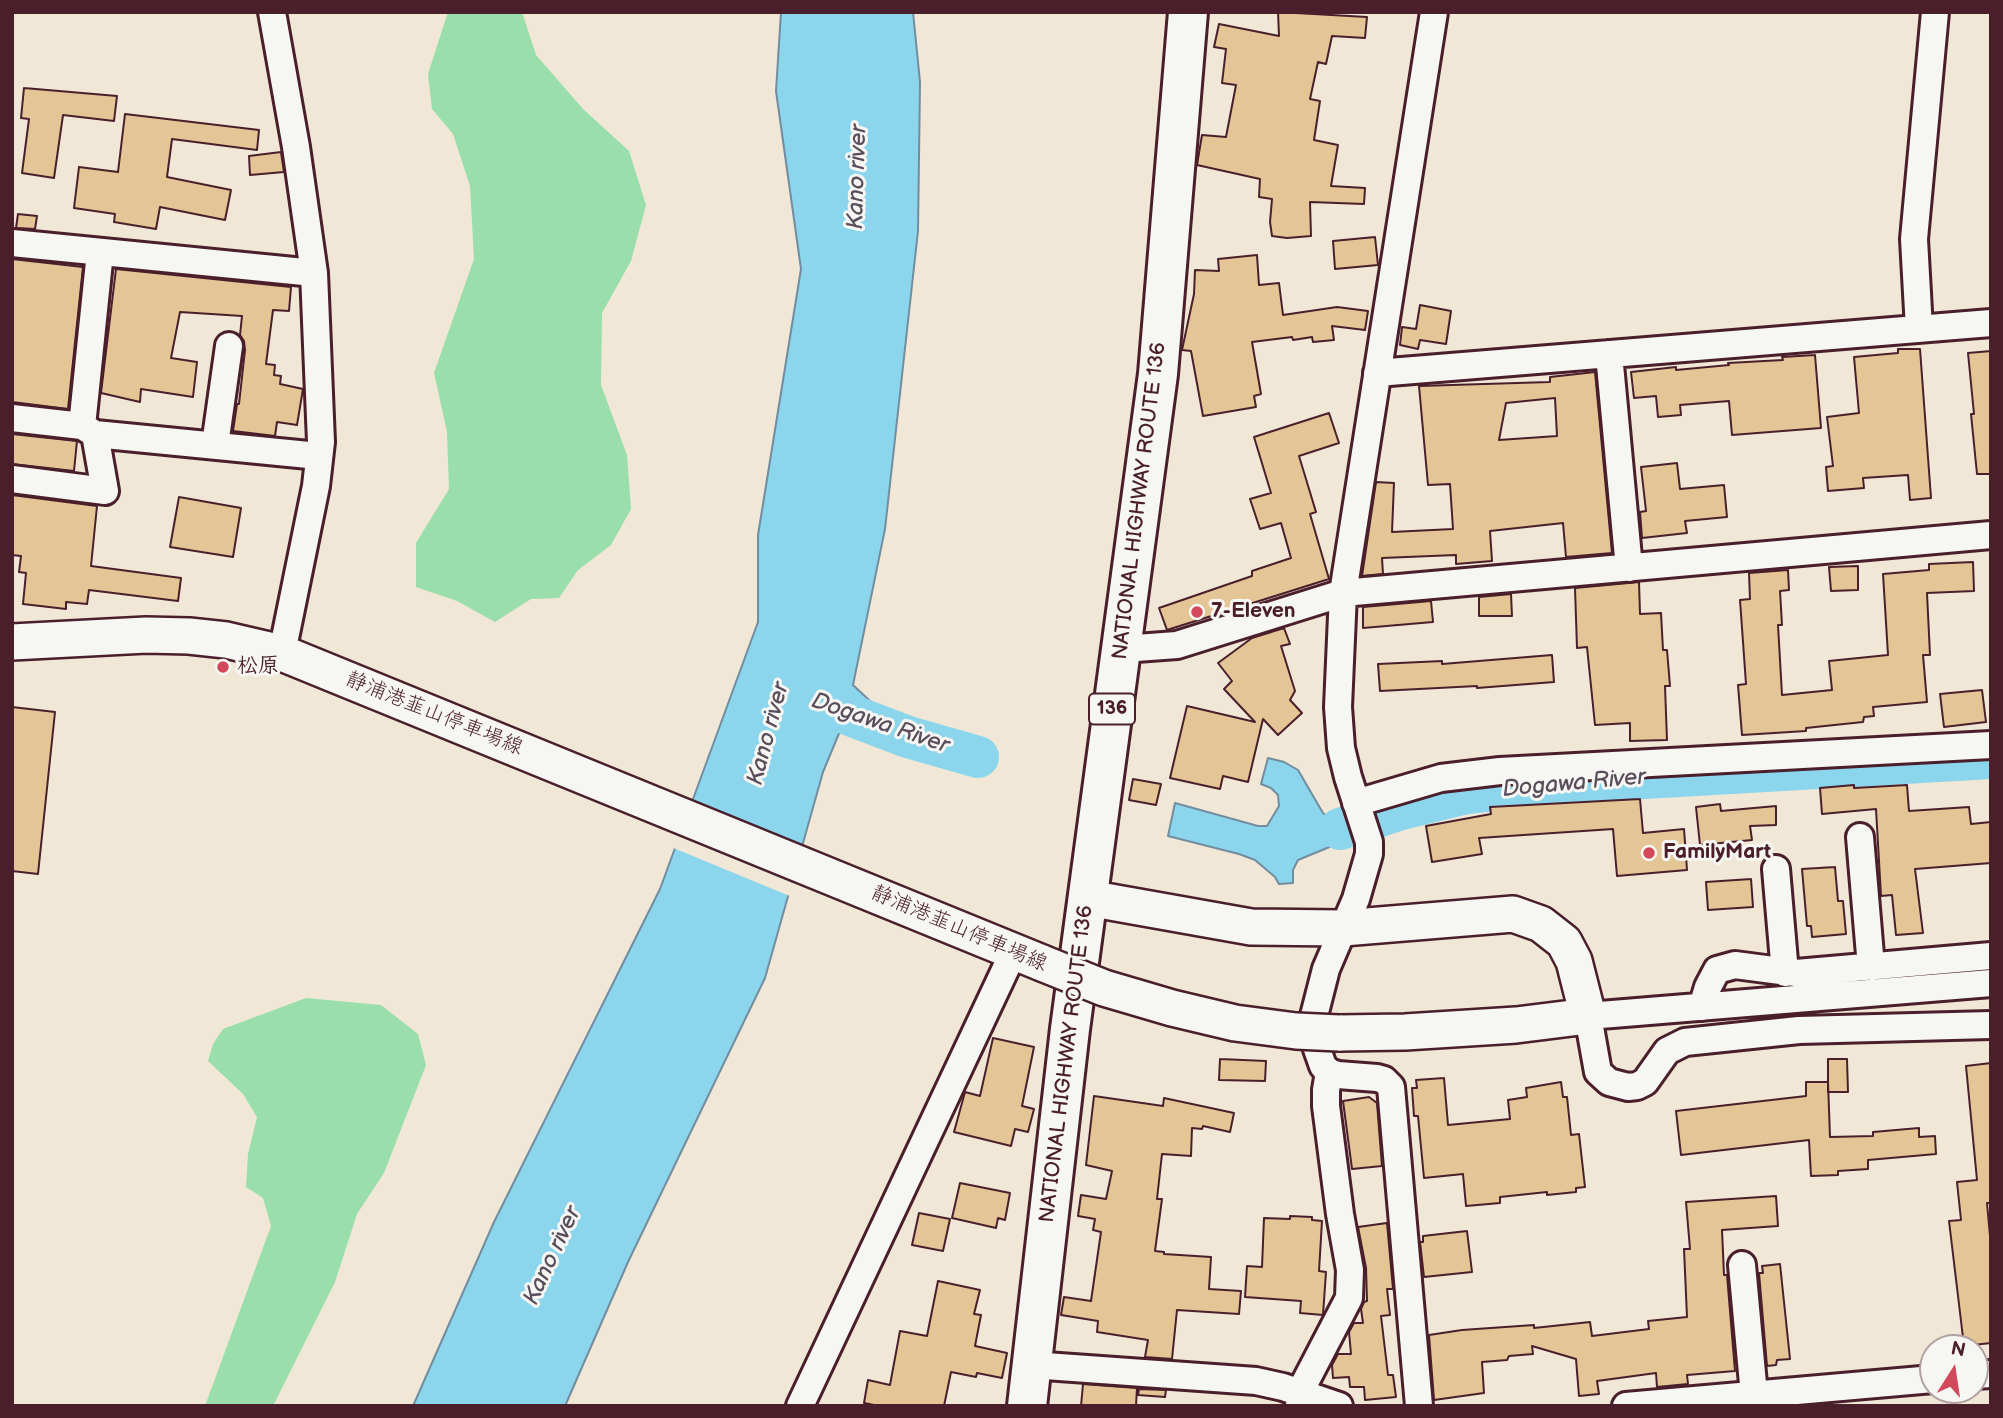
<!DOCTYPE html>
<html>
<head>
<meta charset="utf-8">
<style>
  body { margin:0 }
  #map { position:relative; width:2003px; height:1418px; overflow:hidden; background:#f0e7d6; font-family:"Balsamiq Sans",sans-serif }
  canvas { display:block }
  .frame { position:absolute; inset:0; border:14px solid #4a1f2b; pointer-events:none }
  .north { position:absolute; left:1919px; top:1334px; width:70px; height:70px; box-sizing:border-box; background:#f6f6f2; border:2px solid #b1a0a2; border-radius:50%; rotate:12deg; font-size:19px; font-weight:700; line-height:28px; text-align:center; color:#4a1f2b }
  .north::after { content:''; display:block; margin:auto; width:24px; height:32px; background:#d1495b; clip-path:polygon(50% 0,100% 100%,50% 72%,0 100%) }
</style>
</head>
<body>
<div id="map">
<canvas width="2003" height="1418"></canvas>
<div class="frame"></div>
<div class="north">N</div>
</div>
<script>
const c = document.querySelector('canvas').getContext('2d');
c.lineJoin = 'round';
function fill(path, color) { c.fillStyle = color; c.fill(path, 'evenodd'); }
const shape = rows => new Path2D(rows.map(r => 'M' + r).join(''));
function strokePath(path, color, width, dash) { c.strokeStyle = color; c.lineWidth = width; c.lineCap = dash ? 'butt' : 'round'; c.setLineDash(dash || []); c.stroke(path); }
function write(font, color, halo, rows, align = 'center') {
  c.font = font + ' "Balsamiq Sans","Klee One",sans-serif'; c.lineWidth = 6; c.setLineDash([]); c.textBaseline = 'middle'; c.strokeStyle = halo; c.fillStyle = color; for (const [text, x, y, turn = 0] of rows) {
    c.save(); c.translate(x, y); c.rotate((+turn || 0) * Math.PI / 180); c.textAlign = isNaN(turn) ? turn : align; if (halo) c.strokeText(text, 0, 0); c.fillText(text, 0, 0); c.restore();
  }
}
const green = shape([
  [448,12,522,12,536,55,583,109,629,151,646,205,631,261,602,313,601,385,627,455,631,509,611,545,578,570,559,598,531,599,495,622,457,601,416,587,416,543,449,489,447,432,434,373,474,259,470,186,453,134,432,109,428,74],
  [306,998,381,1005,418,1034,426,1065,384,1173,357,1214,335,1282,273,1406,205,1406,271,1226,263,1198,246,1187,248,1154,257,1117,243,1094,208,1061,213,1044,223,1029]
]);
const water = shape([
  [781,12,913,12,920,82,918,231,885,529,853,685,885,715,880,732,865,729,840,731,823,772,765,978,628,1262,565,1406,413,1406,494,1222,660,889,758,622,758,535,801,269,776,91,781,12],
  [1268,758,1284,762,1298,770,1323,813,1330,819,1347,820,1391,802,1397,819,1298,860,1293,870,1293,883,1279,884,1275,877,1255,860,1239,854,1168,836,1175,803,1258,826,1267,826,1279,806,1278,795,1271,788,1261,784,1268,758]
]);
const pier = shape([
  [676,835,795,884,792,897,671,847]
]);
const river = shape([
  [829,707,908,737,978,757],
  [1340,829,1401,809,1466,793,1575,782,1991,758]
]);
const building = shape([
  [1278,12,1367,17,1365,38,1332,36,1326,64,1318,62,1310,99,1320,101,1314,140,1338,145,1331,186,1365,188,1364,204,1310,202,1311,236,1287,238,1272,236,1270,222,1272,199,1259,197,1260,179,1197,165,1202,135,1226,137,1236,85,1222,83,1226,49,1214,47,1219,24,1279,36,1278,12],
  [24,88,117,96,114,121,63,115,54,178,22,173,29,119,21,118,24,88],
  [125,114,259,130,257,150,172,139,167,177,231,190,225,220,160,207,156,229,114,222,115,214,74,208,79,167,118,172,125,114],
  [281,152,284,172,250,175,249,156,281,152],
  [18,214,37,216,35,229,16,228,18,214],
  [1375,237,1378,265,1335,269,1333,241,1375,237],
  [1257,255,1259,285,1279,283,1283,315,1337,307,1368,311,1365,330,1332,326,1334,340,1313,342,1312,337,1293,340,1292,337,1252,342,1261,394,1254,396,1256,407,1203,416,1191,351,1182,350,1194,294,1195,270,1219,271,1218,259,1257,255],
  [12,259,83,267,68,409,12,402,12,259],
  [116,269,291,287,289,311,273,310,266,364,275,365,274,375,281,376,280,384,303,389,297,425,277,422,275,436,233,431,237,404,239,404,245,350,244,341,240,335,242,316,180,312,171,358,197,362,193,397,141,389,140,402,101,393,116,269],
  [1420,305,1451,311,1446,344,1420,340,1418,349,1400,345,1402,327,1416,329,1420,305],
  [1898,349,1920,349,1931,498,1910,500,1908,475,1863,478,1864,488,1828,491,1826,467,1833,466,1827,417,1859,413,1854,357,1898,353,1898,349],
  [1991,351,1991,474,1977,474,1971,414,1974,414,1968,353,1991,351],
  [1815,355,1821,428,1732,435,1729,401,1680,405,1681,415,1658,417,1656,396,1634,398,1631,372,1676,367,1676,370,1729,365,1728,363,1783,360,1782,357,1815,355],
  [1595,372,1612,553,1566,557,1563,523,1490,531,1492,561,1456,564,1456,555,1382,558,1383,574,1362,576,1376,482,1394,483,1392,532,1453,529,1450,484,1428,485,1419,386,1550,382,1550,377,1595,372],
  [1555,398,1557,436,1499,440,1506,403,1555,398],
  [1329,413,1339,443,1299,456,1316,512,1310,514,1329,579,1167,630,1159,608,1252,576,1252,571,1291,558,1281,523,1260,529,1250,499,1271,493,1254,437,1329,413],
  [12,434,77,441,74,471,12,464,12,434],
  [1677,463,1680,489,1724,485,1727,517,1685,521,1687,533,1642,538,1640,512,1646,511,1641,467,1677,463],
  [12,495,97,506,91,566,181,578,178,601,89,590,87,604,66,602,66,609,23,604,26,573,19,572,21,556,12,555,12,495],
  [179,497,241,508,233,557,170,547,179,497],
  [1973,562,1974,591,1927,593,1930,655,1923,655,1927,702,1873,707,1874,716,1864,717,1863,722,1806,728,1806,731,1742,735,1738,685,1746,684,1740,600,1750,599,1749,573,1788,570,1789,590,1780,591,1782,625,1778,625,1782,695,1832,690,1829,661,1888,655,1883,574,1929,570,1929,564,1973,562],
  [1858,566,1858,590,1831,591,1829,567,1858,566],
  [1639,582,1640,614,1661,613,1663,650,1667,650,1670,686,1665,686,1667,740,1630,741,1630,723,1595,725,1587,647,1577,648,1575,588,1639,582],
  [1511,594,1512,616,1479,616,1479,597,1511,594],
  [1431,601,1433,622,1363,628,1363,607,1431,601],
  [1284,628,1290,644,1281,646,1295,691,1290,700,1302,713,1278,735,1263,719,1248,782,1223,776,1220,789,1170,778,1187,706,1255,722,1224,689,1232,681,1218,663,1252,638,1284,628],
  [1552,655,1554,682,1477,688,1477,686,1380,691,1378,664,1442,661,1442,664,1552,655],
  [1982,690,1986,722,1944,727,1940,694,1982,690],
  [12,707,55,712,38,874,12,871,12,707],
  [1133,779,1161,784,1156,805,1129,800,1133,779],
  [1854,785,1854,788,1907,785,1909,811,1969,807,1971,824,1991,822,1991,863,1915,869,1923,933,1896,935,1892,895,1881,896,1876,809,1822,814,1820,788,1854,785],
  [1640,799,1643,833,1684,829,1687,870,1617,876,1613,829,1479,838,1482,854,1432,862,1426,826,1491,814,1490,807,1640,799],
  [1720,804,1721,811,1776,806,1776,825,1750,826,1752,840,1700,845,1696,807,1720,804],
  [1835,867,1838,901,1843,901,1846,934,1812,937,1811,926,1807,926,1802,869,1835,867],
  [1751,879,1753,907,1708,910,1706,882,1751,879],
  [993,1038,1034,1047,1022,1106,1034,1109,1028,1132,1015,1129,1011,1146,954,1132,965,1092,980,1096,993,1038],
  [1220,1059,1266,1061,1265,1081,1219,1080,1220,1059],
  [1828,1059,1847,1059,1848,1092,1828,1092,1828,1059],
  [1991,1063,1991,1203,1987,1203,1991,1247,1991,1343,1964,1346,1949,1221,1961,1220,1957,1182,1977,1180,1966,1066,1991,1063],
  [1444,1078,1448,1125,1510,1119,1508,1100,1527,1097,1526,1088,1561,1082,1563,1097,1567,1097,1571,1135,1579,1134,1585,1187,1576,1188,1576,1192,1547,1195,1547,1192,1500,1197,1500,1203,1466,1206,1463,1174,1424,1178,1418,1116,1414,1116,1412,1088,1417,1088,1416,1080,1444,1078],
  [1806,1082,1828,1082,1830,1137,1873,1136,1873,1132,1919,1128,1919,1137,1935,1136,1936,1154,1868,1160,1868,1169,1838,1171,1838,1175,1811,1176,1809,1140,1681,1155,1676,1111,1806,1096,1806,1082],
  [1094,1096,1163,1106,1164,1098,1234,1113,1230,1132,1203,1126,1202,1129,1192,1128,1191,1156,1162,1154,1157,1199,1162,1199,1155,1251,1164,1252,1164,1254,1211,1257,1209,1289,1241,1291,1239,1314,1177,1310,1172,1359,1145,1357,1148,1340,1097,1332,1098,1321,1061,1315,1064,1297,1091,1301,1101,1232,1093,1230,1095,1219,1078,1216,1081,1195,1106,1199,1112,1171,1086,1165,1094,1096],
  [1369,1097,1377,1103,1382,1166,1352,1169,1343,1101,1369,1097],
  [960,1183,1010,1193,1005,1220,998,1218,996,1228,952,1218,960,1183],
  [1776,1196,1778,1226,1722,1230,1724,1275,1727,1275,1735,1371,1687,1375,1688,1384,1657,1387,1656,1373,1597,1381,1599,1394,1579,1396,1576,1359,1532,1346,1533,1354,1509,1356,1507,1360,1482,1362,1484,1393,1434,1400,1429,1335,1462,1330,1534,1325,1534,1328,1590,1322,1592,1336,1649,1329,1648,1321,1687,1317,1684,1249,1690,1249,1686,1202,1776,1196],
  [919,1213,950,1219,943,1251,912,1245,919,1213],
  [1290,1216,1312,1217,1312,1220,1322,1221,1319,1271,1326,1272,1323,1315,1300,1313,1301,1301,1245,1297,1247,1266,1262,1267,1264,1218,1290,1219,1290,1216],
  [1387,1223,1393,1289,1387,1289,1390,1315,1381,1316,1388,1375,1393,1375,1396,1397,1365,1400,1364,1387,1350,1387,1349,1377,1333,1378,1332,1365,1338,1354,1351,1354,1349,1332,1354,1323,1363,1323,1361,1309,1364,1302,1367,1301,1366,1268,1358,1227,1387,1223],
  [1467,1231,1472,1272,1424,1277,1420,1242,1423,1242,1423,1236,1467,1231],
  [1780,1264,1790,1359,1777,1360,1776,1365,1767,1366,1759,1273,1763,1273,1762,1266,1780,1264],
  [938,1281,980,1290,974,1314,981,1315,975,1346,1007,1353,1002,1378,977,1373,976,1377,951,1372,944,1406,879,1406,864,1403,868,1380,890,1385,900,1331,927,1336,938,1281],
  [1083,1384,1137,1388,1136,1406,1081,1406,1083,1384],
  [1139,1389,1166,1390,1165,1397,1138,1395,1139,1389]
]);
const minor = shape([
  [272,12,296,147,314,273,321,442,316,486,282,653],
  [12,243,314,273],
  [1919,329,1914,239,1935,12],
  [1609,354,1629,568],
  [1377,373,1991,323],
  [12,418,82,426,95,434,319,456],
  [82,426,100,252],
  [215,445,229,346],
  [12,479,105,491,95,434],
  [1122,649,1177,645,1343,593,1991,535],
  [1356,803,1441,778,1500,771,1991,745],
  [1860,837,1871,967],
  [1776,869,1785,973],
  [1991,983,1588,1016,1598,1072,1609,1082,1628,1087,1637,1086,1645,1082,1667,1051,1685,1042,1799,1030,1991,1025],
  [1702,1007,1708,987,1717,970,1735,965,1796,973,1991,956],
  [1742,1265,1754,1395],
  [1031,1365,1256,1381,1283,1387,1339,1406],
  [1975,1375,1991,1374],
  [800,1406,1014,951],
  [1299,1406,1300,1392,1349,1298,1350,1270,1340,1214,1326,1106,1326,1090,1329,1072],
  [1419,1406,1391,1087,1384,1080,1377,1078,1338,1075,1329,1072,1323,1066,1317,1049,1314,1016,1326,969,1356,899,1369,854,1369,842,1348,777,1341,748,1338,707,1343,593,1434,12],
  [1626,1406,1933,1379]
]);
const major = shape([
  [12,642,146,635,189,636,226,640,282,653,1042,963],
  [1088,898,1251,927,1343,928,1513,914,1541,924,1564,942,1574,961,1588,1016,1516,1025,1405,1032,1339,1033]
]);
const highway = shape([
  [1027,1406,1070,1029,1158,374,1188,12]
]);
const majorBridge = shape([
  [1042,963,1104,988,1172,1008,1235,1023,1296,1031,1339,1033]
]);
const markers = [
  [1197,612,7,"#d1495b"],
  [223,667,7,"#d1495b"],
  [1649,853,7,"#d1495b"]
];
const shields = [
  [1112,709,46]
];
const shieldNames = [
  ["136",1112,709]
];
const streetNames = [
  ["NATIONAL HIGHWAY ROUTE 136",1140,501,-83],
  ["静浦港韮山停車場線",434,714,22],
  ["静浦港韮山停車場線",959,929,23],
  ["NATIONAL HIGHWAY ROUTE 136",1067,1064,-83]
];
const poiNames = [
  ["7-Eleven",1211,612],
  ["松原",237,667],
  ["FamilyMart",1663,853]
];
const waterNames = [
  ["Kano river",858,177,-88],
  ["Dogawa River",880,724,19],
  ["Kano river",769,734,-75],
  ["Dogawa River",1574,784,-5],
  ["Kano river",553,1256,-65]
];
fill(green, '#99deab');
fill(water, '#8cd6ed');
strokePath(water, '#728d9f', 2);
fill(pier, '#f0e7d6');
strokePath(river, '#8cd6ed', 42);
fill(building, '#e3c596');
strokePath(building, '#4a1f2b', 2);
strokePath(minor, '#4a1f2b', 32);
strokePath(major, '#4a1f2b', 40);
strokePath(highway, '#4a1f2b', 44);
strokePath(minor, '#f6f6f2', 26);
strokePath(major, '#f6f6f2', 35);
strokePath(highway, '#f6f6f2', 38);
strokePath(majorBridge, '#4a1f2b', 40, []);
strokePath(majorBridge, '#f6f6f2', 35);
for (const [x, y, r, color] of markers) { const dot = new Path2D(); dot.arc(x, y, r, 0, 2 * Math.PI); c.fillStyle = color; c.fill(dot); strokePath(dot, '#f6f6f2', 2.5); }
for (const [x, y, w] of shields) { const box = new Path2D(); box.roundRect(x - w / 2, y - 15.5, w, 31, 5); c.fillStyle = '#f6f6f2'; c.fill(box); strokePath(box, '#4a1f2b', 2); }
write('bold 19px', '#4a1f2b', null, shieldNames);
write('21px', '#4a1f2b', '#f6f6f2', streetNames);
write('bold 21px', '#4a1f2b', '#f6f6f2', poiNames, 'left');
write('italic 23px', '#5a4d5c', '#f6f6f2', waterNames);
</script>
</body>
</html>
